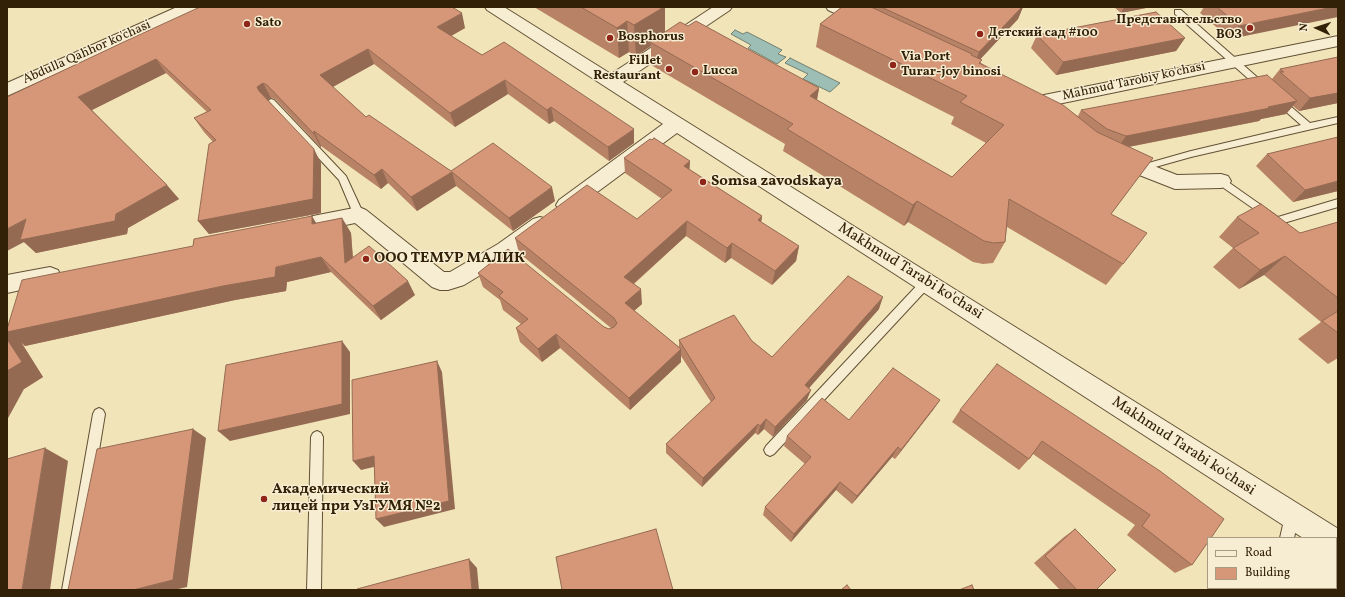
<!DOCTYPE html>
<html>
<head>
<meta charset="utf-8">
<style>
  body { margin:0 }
  #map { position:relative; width:1345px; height:597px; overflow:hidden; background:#f1e4b9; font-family:Vollkorn,serif }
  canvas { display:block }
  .frame { position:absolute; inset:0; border:8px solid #322007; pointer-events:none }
  .legend { position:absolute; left:1207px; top:537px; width:130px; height:52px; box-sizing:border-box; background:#f6edd2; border:1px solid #a89b81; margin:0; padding:5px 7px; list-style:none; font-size:12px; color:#322007 }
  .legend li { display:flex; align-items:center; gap:8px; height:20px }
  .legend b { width:20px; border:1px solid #a89b81 }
  .north { position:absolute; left:1297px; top:8px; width:40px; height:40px; -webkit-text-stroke:3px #f6edd2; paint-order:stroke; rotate:273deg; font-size:11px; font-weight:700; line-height:16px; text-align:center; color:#322007 }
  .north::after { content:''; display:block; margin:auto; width:14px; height:18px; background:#322007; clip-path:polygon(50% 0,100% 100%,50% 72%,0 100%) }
</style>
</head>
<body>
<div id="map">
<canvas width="1345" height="597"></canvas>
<div class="frame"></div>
<ul class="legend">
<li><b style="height:5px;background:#f6edd2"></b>Road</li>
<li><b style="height:11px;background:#d59777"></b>Building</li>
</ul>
<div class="north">N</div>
</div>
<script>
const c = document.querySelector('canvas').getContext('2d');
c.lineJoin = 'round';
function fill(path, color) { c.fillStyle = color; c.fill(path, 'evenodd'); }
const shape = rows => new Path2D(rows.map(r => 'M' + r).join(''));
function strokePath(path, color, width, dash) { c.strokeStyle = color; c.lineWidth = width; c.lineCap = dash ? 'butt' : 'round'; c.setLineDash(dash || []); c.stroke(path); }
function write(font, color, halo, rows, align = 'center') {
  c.font = font + ' Vollkorn,serif'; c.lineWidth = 3; c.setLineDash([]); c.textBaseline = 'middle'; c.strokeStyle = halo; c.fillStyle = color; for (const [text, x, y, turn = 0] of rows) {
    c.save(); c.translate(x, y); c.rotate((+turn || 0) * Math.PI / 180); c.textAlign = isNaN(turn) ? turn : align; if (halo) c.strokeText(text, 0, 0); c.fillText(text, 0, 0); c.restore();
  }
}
const water = shape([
  [735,30,743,34,747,32,782,50,778,54,786,57,777,64,748,48,751,45,731,34,735,30],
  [790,58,840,83,830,92,803,79,808,74,785,63,790,58]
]);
const service = shape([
  [1175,10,1181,10,1266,85,1267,87,1266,89,1260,89,1175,14,1175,10],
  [1279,98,1282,99,1310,123,1338,117,1338,123,1191,157,1141,171,1136,168,1138,166,1191,151,1301,125,1276,103,1275,101,1276,99,1279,98],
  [271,99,274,100,346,176,364,215,363,218,355,218,339,180,268,104,267,102,271,99],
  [1221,177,1278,217,1338,199,1338,207,1277,225,1218,184,1216,181,1221,177],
  [926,279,930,280,931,283,930,286,774,454,770,456,766,454,764,450,766,446,922,280,926,279],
  [99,408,103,410,105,414,76,590,62,590,93,414,95,410,99,408],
  [317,431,321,433,323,437,321,590,307,590,311,437,313,433,317,431],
  [1292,509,1297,511,1299,516,1294,538,1280,538,1285,516,1287,511,1292,509],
  [1247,588,1265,588,1264,590,1246,590,1247,588]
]);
const minor = shape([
  [177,7,198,7,196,10,7,96,7,83,177,7],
  [485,7,504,7,611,74,713,7,732,7,730,10,623,82,1337,528,1338,532,1337,548,1336,538,1303,538,677,133,573,210,566,212,559,210,556,205,559,200,663,124,487,10,485,7],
  [826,7,847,7,872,19,874,22,872,25,866,27,860,25,828,10,826,7],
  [1338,36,1338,46,1034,109,1028,107,1025,103,1028,99,1034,97,1338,36],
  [1118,152,1177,175,1221,174,1228,176,1231,181,1228,186,1221,188,1175,189,1111,164,1108,159,1111,154,1118,152],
  [359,207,366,210,444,272,450,272,498,244,533,219,540,217,547,219,550,225,547,231,512,256,464,285,448,290,440,290,432,287,355,223,313,232,306,229,303,224,306,219,313,216,359,207],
  [50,267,58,270,61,276,58,282,7,293,7,275,50,267]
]);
const wall = shape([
  [534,7,665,7,665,33,688,26,819,88,817,100,952,177,986,143,951,124,954,117,816,47,820,24,842,7,1023,7,1018,19,980,59,981,63,1078,116,1081,110,1272,79,1280,69,1338,57,1338,103,1299,111,1293,106,1286,114,1261,119,1259,121,1129,147,1153,158,1111,214,1123,264,1106,285,1007,227,1005,242,993,263,983,264,973,262,908,222,904,226,783,151,785,144,651,65,651,46,636,56,629,52,619,58],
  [1114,7,1151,7,1121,13],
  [1204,7,1338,7,1230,39,1200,13],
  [465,28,451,36,482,55,634,143,609,161,554,121,549,124,508,94,455,127,374,64,333,87,366,117,451,171,555,201,513,231,456,186,417,211,388,183,381,189,321,146,321,148,275,99,271,98,268,100,321,163,321,213,209,234,198,221,213,142,204,132,194,118,207,112,166,73,92,110,179,199,128,228,127,234,36,253,24,242,128,40],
  [1037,35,1185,38,1176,51,1056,75,1031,48],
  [1338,137,1338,191,1293,202,1256,166,1267,154],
  [624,158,690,161,689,169,762,216,761,222,799,246,796,261,772,285,731,258,725,263,686,236,634,284,642,304,634,311,679,347,679,340,752,341,772,357,879,309,809,388,807,400,773,437,764,429,758,435,755,433,702,487,666,453,666,444,711,402,681,356,681,362,630,410,560,348,542,362,520,342,516,328,521,324,503,310,500,300,483,287,478,273,609,329,611,328,519,253,515,238,637,219,662,199,625,173],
  [1237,217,1300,233,1338,222,1338,358,1328,364,1298,339,1321,322,1264,275,1239,289,1213,267,1233,248,1219,237],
  [342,218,351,233,353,257,415,295,381,320,331,272,287,282,286,291,235,300,25,346,21,342,43,377,24,389,9,324,193,246,316,223],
  [940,400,933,410,895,459,892,457,852,504,836,490,791,542,763,515,765,507,805,464,784,446,787,436,849,420],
  [960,410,1160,471,1192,565,1175,573,1127,535,1135,525,1033,454,1029,459,1019,470,952,422],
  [1075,529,1096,590,1060,590,1034,563,1064,537]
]);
const shadedWall = shape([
  [664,7,665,7,665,37,650,42,651,46,636,56,634,25],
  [1022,7,1023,7,1018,19,974,66,979,52],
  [1124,7,1151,7,1121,13],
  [1333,7,1338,7,1338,17,1230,39,1239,26],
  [462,13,465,28,442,41,437,27],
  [627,21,629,52,619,58,617,28],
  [1185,38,1176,51,1056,75,1063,62],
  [368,49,374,64,327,90,320,75],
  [156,59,166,73,90,111,78,97],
  [505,80,508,94,455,127,450,113],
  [263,83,271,98,266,102,259,91,257,87],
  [819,88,815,111,810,96],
  [1338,93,1338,103,1299,111,1310,98],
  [1297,101,1286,114,1261,119,1259,121,1117,149,1126,136],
  [551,107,554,121,549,124,547,110],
  [634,129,634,143,609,161,608,147],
  [314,131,321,146,321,148,314,134],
  [314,149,321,163,321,213,209,234,198,221],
  [690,161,689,177,684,166],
  [382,169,388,183,381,189,374,175],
  [452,172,456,186,417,211,411,197],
  [1338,181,1338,191,1293,202,1305,190],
  [167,185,179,199,128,228,127,234,36,253,24,242,7,251,7,229,26,219,116,214],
  [552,187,555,201,513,231,509,218],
  [917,201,908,222,904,226,913,205],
  [312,216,321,231,312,224],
  [762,216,760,231,758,220],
  [342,218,351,233,354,277,345,263],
  [687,221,686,236,625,291,624,277],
  [732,243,731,258,725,263,727,248],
  [799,246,796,261,772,285,775,271],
  [1285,256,1264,275,1239,289,1260,270],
  [321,257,331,272,287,282,286,291,235,300,25,346,21,342,43,377,24,389,7,420,7,321,13,330],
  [408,281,415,295,381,320,373,306],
  [641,289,642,304,627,317,625,303],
  [883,297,879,309,802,396,805,385],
  [556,334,560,348,542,362,538,349],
  [342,341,350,352,350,414,230,441,218,431],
  [681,349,681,362,630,410,629,398],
  [437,361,442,372,455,509,384,527,376,519],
  [811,390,807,400,773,437,775,427],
  [940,400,933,410,895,459,901,450],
  [766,419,764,429,758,435,760,426],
  [758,424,755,433,702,487,703,478],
  [193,429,206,438,187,587,174,590,133,590],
  [898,447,892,457,852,504,857,496],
  [45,448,68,461,50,590,22,590],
  [374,456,382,465,361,470,353,461],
  [840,482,836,490,791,542,794,534],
  [469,559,477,568,479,590,472,590]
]);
const building = shape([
  [200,7,452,7,462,13,437,27,482,55,504,42,634,129,608,147,551,107,547,110,505,80,450,113,368,49,320,75,366,117,369,115,451,171,493,143,552,187,509,218,452,172,411,197,382,169,374,175,314,131,314,134,267,85,263,83,257,87,259,91,314,149,313,199,198,221,209,144,216,140,194,118,211,110,156,59,78,97,167,185,116,214,115,221,20,240,26,219,7,229,7,97,128,40,200,7],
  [581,7,664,7,634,25,627,21,617,28,581,7],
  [842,7,871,7,972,54,971,55,982,60,979,63,1063,105,1097,132,1153,158,1111,214,1147,233,1123,264,1009,199,1005,242,994,243,984,241,917,201,913,205,787,129,793,124,650,42,680,22,688,26,696,21,819,88,810,96,952,177,1004,125,960,102,967,96,820,24,842,7],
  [881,7,1022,7,979,52,881,7],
  [1217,7,1333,7,1239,26,1217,7],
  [1156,12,1185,38,1063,62,1037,35,1156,12],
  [1338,57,1338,93,1310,98,1280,72,1284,72,1280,69,1338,57],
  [1267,75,1297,101,1268,107,1270,108,1126,136,1107,129,1081,110,1267,75],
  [1338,137,1338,181,1305,190,1267,154,1338,137],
  [654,138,690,161,684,166,762,216,758,220,799,246,775,271,732,243,727,248,687,221,624,277,641,289,625,303,681,349,629,398,556,334,538,349,516,328,528,319,499,296,503,292,478,273,508,249,604,327,609,329,614,327,617,323,614,318,515,238,587,185,637,219,672,190,624,158,650,139,652,140,654,138],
  [1261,204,1300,233,1338,222,1338,298,1285,256,1260,270,1233,248,1259,233,1237,217,1261,204],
  [312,216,312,224,342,218,345,263,369,246,408,281,373,306,321,257,276,267,275,277,223,286,7,332,7,329,22,280,193,246,194,239,312,216],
  [848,276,883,297,805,385,811,390,775,427,766,419,760,426,758,424,703,478,666,444,715,398,679,340,734,315,752,341,772,357,848,276],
  [1338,311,1338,333,1322,321,1338,311],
  [7,339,22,362,7,371,7,339],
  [342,341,342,404,218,431,226,365,342,341],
  [437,361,449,501,376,519,374,456,353,461,352,380,437,361],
  [997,364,1160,471,1224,519,1211,538,1208,538,1208,542,1192,565,1142,526,1150,515,1042,441,1029,459,960,410,997,364],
  [893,368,940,400,901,450,898,447,857,496,840,482,794,534,765,507,811,457,787,436,822,398,849,420,893,368],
  [193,429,173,580,133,590,68,590,97,449,193,429],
  [45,448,22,590,7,590,7,459,45,448],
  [656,529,673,590,562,590,556,557,656,529],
  [1075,529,1116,570,1096,590,1077,590,1045,556,1075,529],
  [469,559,472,590,357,590,357,589,469,559],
  [847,585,851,590,841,590,847,585],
  [972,585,974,590,959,590,972,585]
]);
const markers = [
  [247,24,4,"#8f2418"],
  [1250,28,4,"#8f2418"],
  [980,34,4,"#8f2418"],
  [610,38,4,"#8f2418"],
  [893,65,4,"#8f2418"],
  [669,69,4,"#8f2418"],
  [695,72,4,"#8f2418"],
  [703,182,4,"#8f2418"],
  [366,259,4,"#8f2418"],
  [264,499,4,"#8f2418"]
];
const farPoinames = [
  ["Представительство",1242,21,"right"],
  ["ВОЗ",1242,36,"right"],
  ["Sato",255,24],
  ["Детский сад #100",988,34],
  ["Bosphorus",618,38],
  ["Via Port",901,58],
  ["Turar-joy binosi",901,73],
  ["Fillet",661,62,"right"],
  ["Restaurant",661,77,"right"],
  ["Lucca",703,72]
];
const farStreetnames = [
  ["Abdulla Qahhor ko'chasi",87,53,-24],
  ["Mahmud Tarobiy ko'chasi",1134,82,-12]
];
const poiNames = [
  ["Somsa zavodskaya",711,182],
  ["ООО ТЕМУР МАЛИК",374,259],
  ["Академический",272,490],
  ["лицей при УзГУМЯ №2",272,507]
];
const streetNames = [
  ["Makhmud Tarabi ko'chasi",910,272,32],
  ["Makhmud Tarabi ko'chasi",1183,447,33]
];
fill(water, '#9cbeb5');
strokePath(water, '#727f6f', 1);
strokePath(service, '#625134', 2);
strokePath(minor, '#625134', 2);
fill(service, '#f6edd2');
fill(minor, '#f6edd2');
fill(wall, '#b78266');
fill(shadedWall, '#956a53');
fill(building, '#d59777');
strokePath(building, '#956a53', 1);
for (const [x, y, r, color] of markers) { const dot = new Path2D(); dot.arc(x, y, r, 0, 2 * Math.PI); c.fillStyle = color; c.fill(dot); strokePath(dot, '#f6edd2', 1.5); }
write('bold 13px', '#322007', '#f6edd2', farPoinames, 'left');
write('13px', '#322007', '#f6edd2', farStreetnames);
write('bold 15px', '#322007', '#f6edd2', poiNames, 'left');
write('15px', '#322007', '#f6edd2', streetNames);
</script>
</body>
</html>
